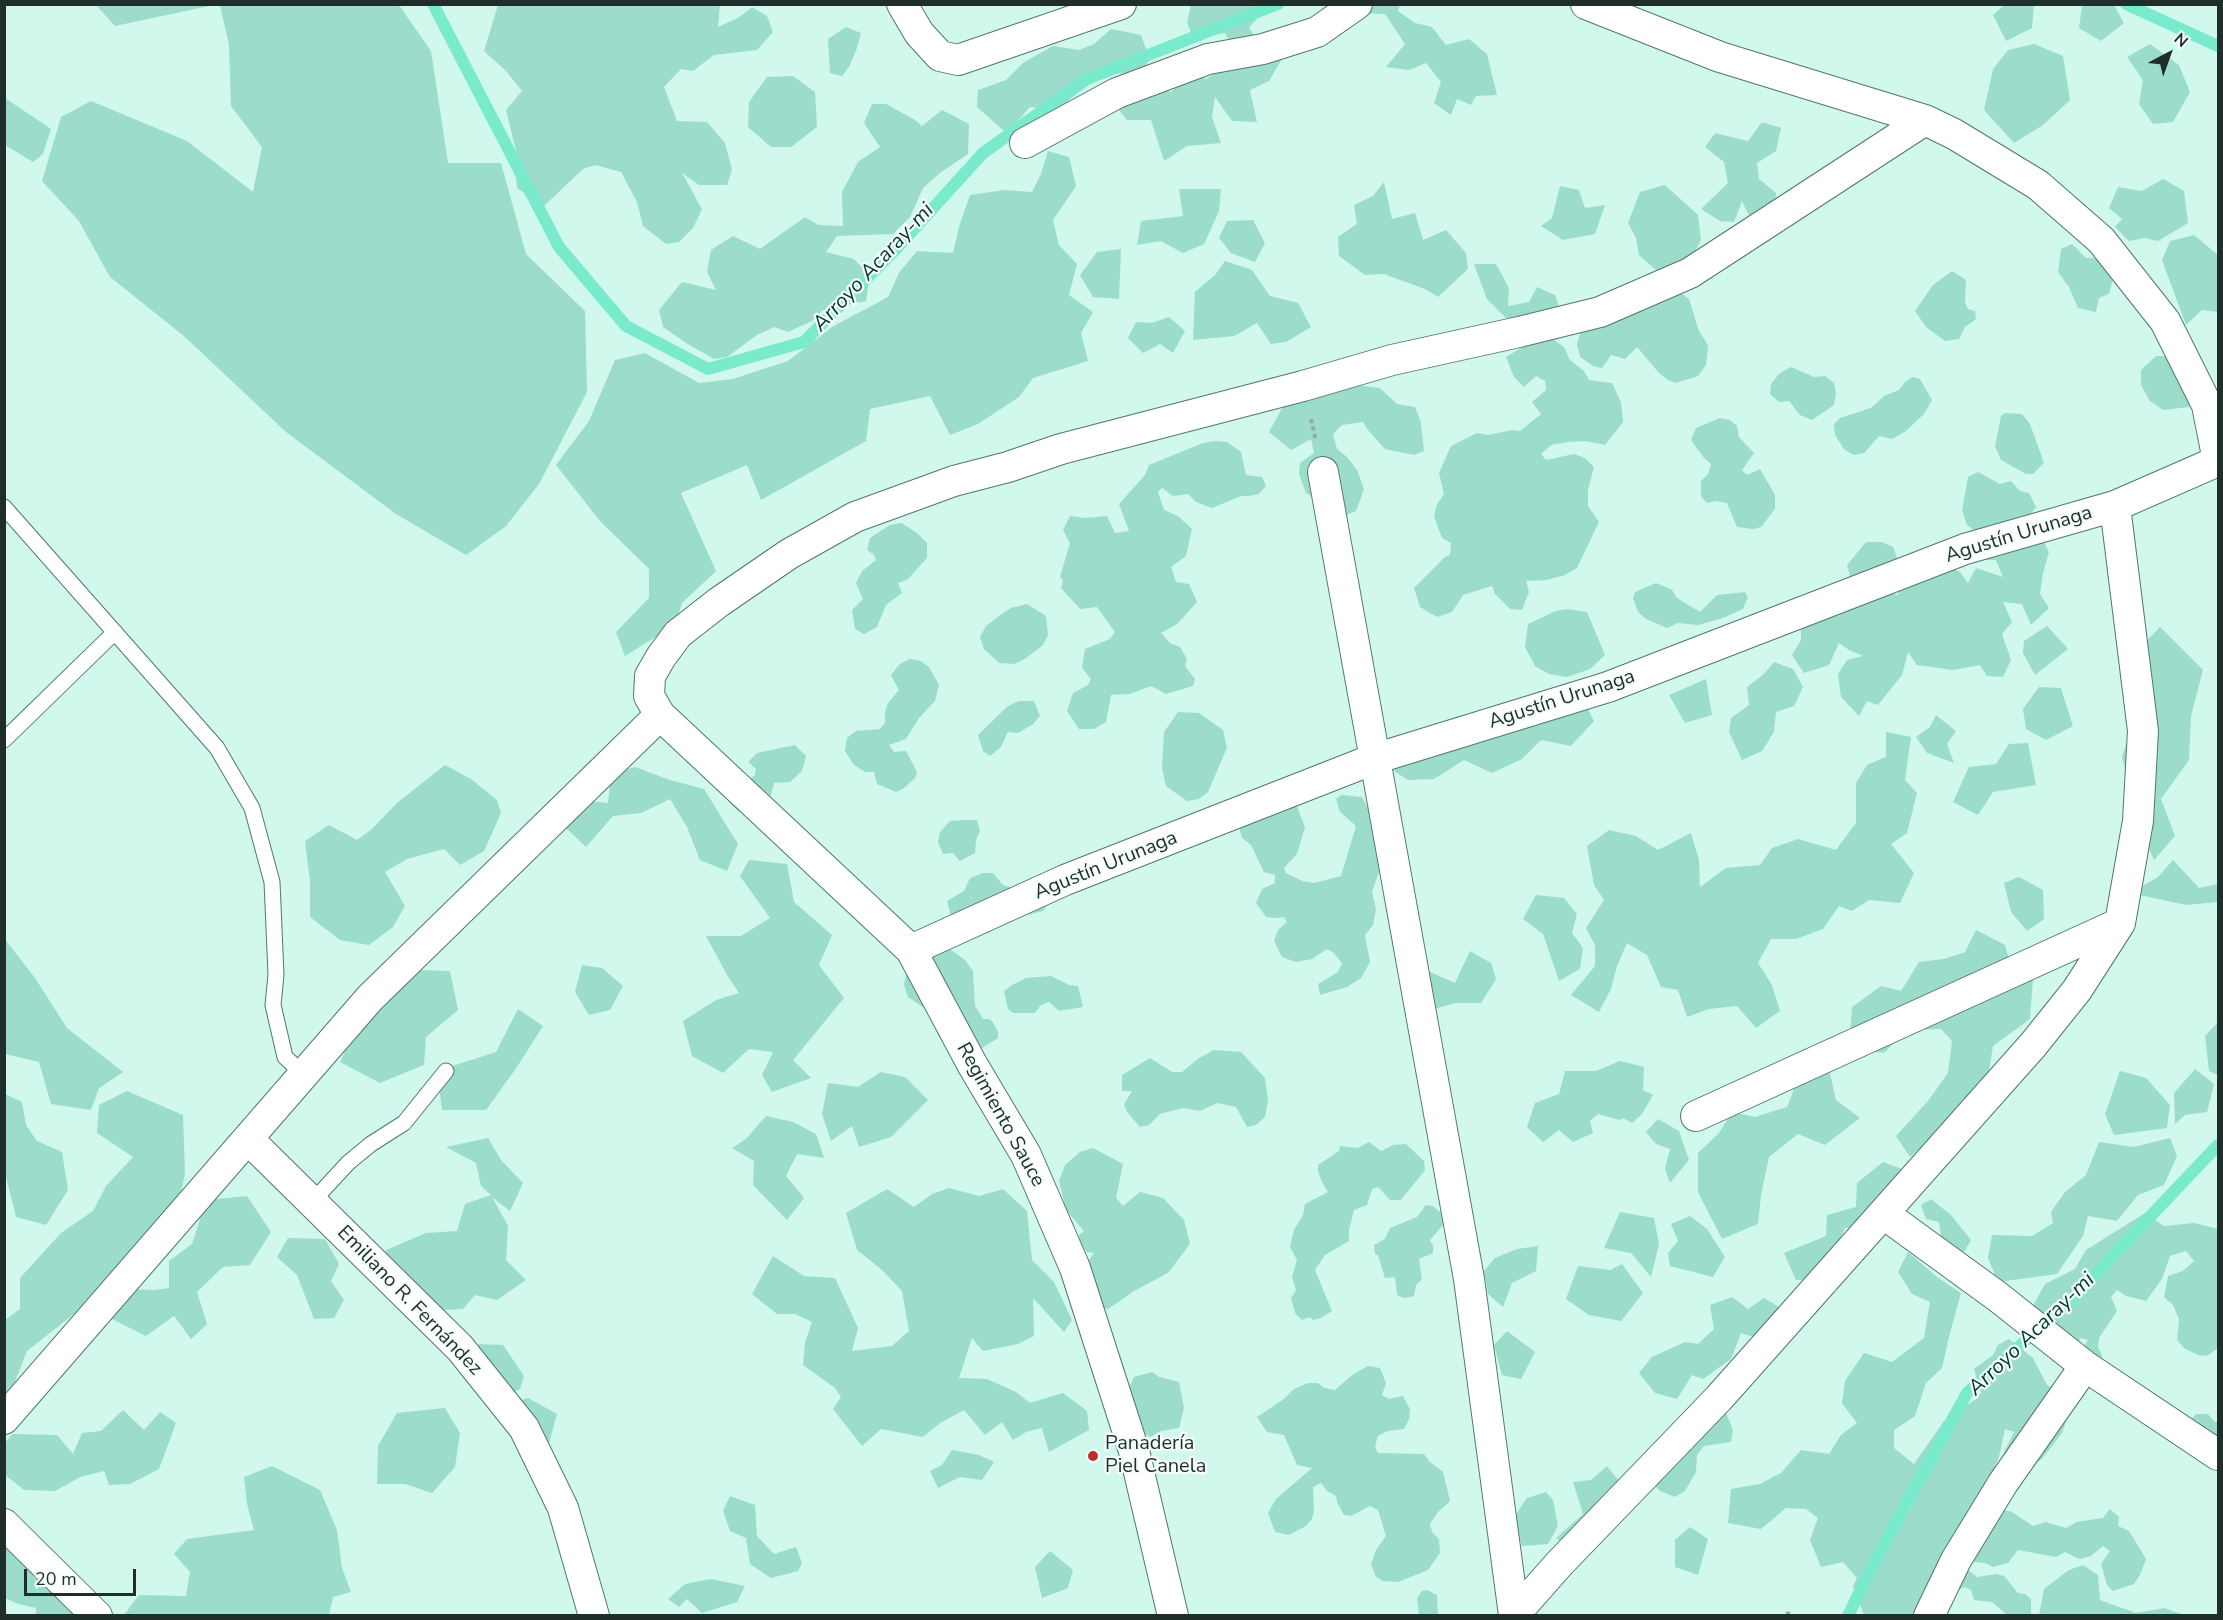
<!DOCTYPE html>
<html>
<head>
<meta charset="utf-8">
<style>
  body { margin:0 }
  #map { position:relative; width:2223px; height:1620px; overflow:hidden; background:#d0f8ec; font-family:"Nunito Sans",sans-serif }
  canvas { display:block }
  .frame { position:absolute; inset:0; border:6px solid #1f2e2a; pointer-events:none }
  .north { position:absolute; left:2139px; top:24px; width:60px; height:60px; -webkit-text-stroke:4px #f5fdfb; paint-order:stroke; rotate:41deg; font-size:16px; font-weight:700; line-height:24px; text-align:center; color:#1f2e2a }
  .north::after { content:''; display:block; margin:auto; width:21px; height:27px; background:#1f2e2a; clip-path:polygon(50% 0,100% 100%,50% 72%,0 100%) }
  .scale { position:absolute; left:24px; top:1569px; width:112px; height:27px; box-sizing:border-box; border:3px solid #1f2e2a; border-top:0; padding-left:8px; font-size:18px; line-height:21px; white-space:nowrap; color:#1f2e2a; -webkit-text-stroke:4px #f5fdfb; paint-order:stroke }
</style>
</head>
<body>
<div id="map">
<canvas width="2223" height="1620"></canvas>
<div class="frame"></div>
<div class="north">N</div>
<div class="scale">20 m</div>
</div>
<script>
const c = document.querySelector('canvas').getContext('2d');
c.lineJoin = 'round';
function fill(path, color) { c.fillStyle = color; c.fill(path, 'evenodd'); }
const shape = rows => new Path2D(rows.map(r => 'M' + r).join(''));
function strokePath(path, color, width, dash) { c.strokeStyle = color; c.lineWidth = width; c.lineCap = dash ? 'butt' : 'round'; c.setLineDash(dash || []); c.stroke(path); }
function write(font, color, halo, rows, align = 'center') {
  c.font = font + ' "Nunito Sans",sans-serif'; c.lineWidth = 4.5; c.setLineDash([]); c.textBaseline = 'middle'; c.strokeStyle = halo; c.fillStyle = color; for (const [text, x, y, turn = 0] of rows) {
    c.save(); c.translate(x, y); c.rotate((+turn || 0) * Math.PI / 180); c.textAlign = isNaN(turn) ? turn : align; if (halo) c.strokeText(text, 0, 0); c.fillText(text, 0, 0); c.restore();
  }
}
const green = shape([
  [96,5,214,5,115,26],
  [220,5,399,5,431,51,448,163,501,163,526,254,585,311,587,392,539,484,506,526,466,555,396,514,286,432,185,337,110,277,79,221,42,181,61,117,91,101,187,141,253,192,262,147,231,106,229,45],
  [498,5,720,5,718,27,738,18,752,7,767,16,773,32,757,50,714,55,693,71,681,69,664,87,677,121,707,122,725,143,732,170,727,185,699,185,682,173,702,209,693,228,679,242,666,244,643,226,637,202,621,172,595,165,583,169,544,206,517,188,515,164,517,155,506,110,522,91,506,71,484,51],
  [1191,5,1271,5,1249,27,1264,54,1282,59,1269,81,1250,90,1257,122,1232,121,1215,97,1212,117,1221,143,1187,146,1164,161,1151,120,1127,120,1114,104,1137,78,1171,92,1193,71,1206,79,1218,71,1227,71,1234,50,1225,33,1193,38,1187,22],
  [1354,5,1400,5,1398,11,1415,23,1432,27,1446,45,1469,39,1487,54,1497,95,1476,96,1471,105,1457,99,1451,115,1434,103,1441,82,1426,63,1409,70,1386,67,1405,44,1385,14,1353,13],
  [2004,5,2034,5,2032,28,2006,41,1993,15],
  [2082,5,2114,5,2124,23,2101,41,2079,28],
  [846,27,861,33,857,48,849,67,842,76,830,73,828,39],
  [1111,29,1141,35,1150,60,1139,73,1102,74,1073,96,1058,111,1030,107,1016,123,1004,131,977,107,978,90,1006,80,1024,62,1053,46,1079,50,1094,44],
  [2034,44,2063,56,2070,100,2043,125,2014,143,1984,110,1993,69,2008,50],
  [2150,44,2179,65,2190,92,2173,122,2153,124,2139,104,2143,80,2127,57],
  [793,76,815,92,817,127,791,147,771,147,748,127,749,102,767,77],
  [5,98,51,129,43,154,33,162,5,145],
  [872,104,886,104,915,120,922,126,942,110,969,124,968,154,941,172,923,188,910,217,893,234,837,236,826,252,854,259,870,276,866,301,823,310,812,321,788,332,774,327,757,335,727,357,714,359,686,343,663,327,659,310,682,282,716,290,707,272,711,250,733,236,760,249,805,217,818,225,843,226,842,192,858,162,880,147,864,123],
  [1762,122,1781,128,1776,151,1757,163,1759,179,1776,193,1774,219,1751,220,1742,201,1734,222,1720,221,1701,209,1728,183,1724,162,1705,147,1715,133,1748,141],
  [1048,151,1069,157,1076,186,1053,220,1059,245,1077,264,1069,295,1093,312,1081,333,1088,361,1033,378,1019,397,978,424,950,435,930,396,870,409,866,441,761,500,747,465,681,493,716,571,682,603,675,625,625,656,616,632,649,598,649,569,600,521,556,465,589,421,615,360,645,353,699,383,733,379,788,361,832,327,888,297,899,273,917,251,953,253,959,227,970,195,1004,190,1032,192,1041,174],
  [2163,179,2184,191,2188,223,2158,241,2145,238,2129,241,2115,227,2122,219,2109,208,2118,187,2142,191],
  [1384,182,1392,219,1415,213,1423,240,1446,230,1466,253,1468,269,1438,297,1425,289,1384,274,1365,275,1339,256,1338,237,1357,224,1354,205,1373,196],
  [1665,185,1698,215,1701,240,1688,265,1658,272,1639,255,1636,238,1628,223,1640,192],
  [1560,186,1579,190,1585,208,1605,205,1595,234,1563,240,1541,226,1552,218],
  [1179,189,1221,189,1219,211,1204,244,1183,253,1161,241,1137,245,1141,221,1183,216],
  [1253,220,1265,243,1255,262,1231,253,1219,238,1227,221],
  [2194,235,2218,255,2218,312,2202,310,2186,325,2162,260,2170,241],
  [2072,244,2086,258,2095,258,2104,262,2115,272,2109,294,2099,298,2096,312,2078,308,2069,287,2058,272,2061,249],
  [1121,249,1119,299,1093,297,1080,275,1097,252],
  [1225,261,1252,270,1270,296,1298,303,1311,327,1286,342,1271,344,1257,323,1234,336,1193,340,1195,292,1215,275],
  [1474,264,1496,264,1509,288,1508,306,1529,302,1537,287,1555,295,1562,314,1518,330,1487,299],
  [1952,271,1966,280,1965,303,1968,309,1975,311,1976,319,1965,327,1959,339,1945,341,1926,327,1915,311,1933,285],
  [1674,288,1689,299,1699,331,1708,345,1706,365,1698,376,1676,383,1668,380,1659,373,1637,347,1625,359,1611,355,1602,368,1593,366,1580,357,1577,344,1582,328],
  [1169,317,1185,331,1173,353,1160,344,1143,353,1128,338,1136,322,1152,323],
  [1553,339,1565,348,1569,359,1584,371,1589,380,1612,383,1621,402,1623,422,1605,445,1585,441,1568,442,1551,445,1541,454,1546,460,1574,454,1585,458,1594,467,1588,490,1588,506,1599,522,1577,568,1565,575,1547,580,1526,581,1529,592,1522,610,1510,609,1495,594,1492,586,1463,595,1452,612,1437,617,1420,607,1414,588,1445,557,1450,555,1451,543,1442,538,1434,516,1437,504,1444,494,1439,473,1451,446,1477,433,1488,435,1512,430,1520,431,1541,414,1532,402,1546,390,1545,381,1536,376,1524,387,1514,377,1506,357,1532,341],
  [2156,356,2169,356,2197,394,2189,407,2163,410,2150,401,2141,385,2141,370],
  [1791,367,1814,377,1825,376,1834,383,1836,393,1834,405,1812,420,1800,415,1789,401,1779,402,1770,394,1771,384,1779,374],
  [1913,377,1920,379,1932,400,1924,414,1906,431,1892,439,1879,436,1864,453,1853,455,1844,449,1835,435,1834,424,1840,418,1871,408,1884,396,1899,390,1905,382],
  [1346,384,1380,388,1397,404,1415,407,1421,423,1424,451,1414,455,1385,449,1367,429,1363,422,1342,425,1333,434,1337,449,1347,457,1357,470,1364,489,1356,511,1347,515,1326,512,1320,501,1306,493,1299,474,1300,463,1314,453,1311,439,1291,450,1269,432,1284,405],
  [2005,413,2022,414,2030,424,2044,463,2033,474,2026,474,2001,460,1995,446,2001,416],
  [1720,418,1730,420,1737,426,1739,437,1754,453,1742,470,1747,475,1760,469,1775,495,1775,509,1761,527,1753,529,1737,527,1727,503,1716,501,1707,503,1701,496,1701,481,1708,474,1711,464,1704,458,1691,440,1696,428],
  [1215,441,1227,442,1241,452,1246,475,1262,477,1266,486,1259,494,1249,496,1241,496,1212,508,1196,502,1188,494,1173,496,1162,488,1158,492,1164,510,1178,516,1192,529,1186,556,1171,567,1176,582,1189,584,1197,602,1177,624,1161,633,1170,643,1180,647,1187,659,1185,666,1195,679,1193,686,1166,694,1151,686,1130,694,1111,695,1106,722,1094,729,1079,729,1067,711,1073,693,1088,685,1091,679,1082,668,1085,649,1110,639,1115,632,1097,607,1080,609,1061,588,1063,580,1060,577,1070,543,1063,530,1070,516,1085,518,1107,516,1115,533,1129,531,1119,504,1145,475,1149,465,1203,443],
  [1978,472,2000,484,2011,481,2020,491,2029,493,2036,507,2029,516,1976,532,1967,525,1962,510,1968,477],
  [902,523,918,534,927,543,927,558,907,580,898,583,902,593,886,605,877,627,864,634,855,629,852,610,863,599,856,583,862,571,876,560,874,555,867,550,870,538,890,525],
  [2040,534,2049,552,2043,573,2040,594,2049,608,2031,625,2022,604,2003,602,2012,622,2002,634,2011,660,2003,677,1987,676,1980,665,1953,670,1917,665,1908,652,1902,675,1878,705,1867,701,1859,716,1841,697,1838,674,1847,660,1863,656,1849,650,1839,643,1829,665,1804,673,1792,655,1801,640,1801,625,1875,588,1898,595,1902,573,1947,566,1960,572,1968,583,1976,568,2003,577,1996,560,1980,560],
  [1866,542,1882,542,1893,547,1899,563,1854,579,1850,576,1847,565],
  [1656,583,1672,590,1677,598,1700,612,1717,595,1745,592,1748,597,1743,609,1723,618,1698,625,1678,623,1667,628,1646,619,1638,612,1633,598,1635,592],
  [1027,604,1046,616,1048,635,1043,645,1025,659,1014,664,999,663,984,649,980,637,986,626,1000,615,1011,608],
  [1567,609,1587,612,1605,655,1590,669,1567,677,1549,674,1535,666,1525,647,1528,624,1556,611],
  [2047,626,2068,649,2035,675,2023,653,2024,641],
  [2160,627,2203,670,2191,716,2189,760,2161,799,2175,836,2154,860,2136,819,2122,756,2137,716,2136,652],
  [910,659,921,661,929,667,939,685,935,701,919,718,906,739,889,745,894,752,906,751,917,772,915,778,904,788,896,792,877,784,874,772,865,772,854,765,845,751,847,738,856,731,880,729,885,723,885,712,888,703,899,690,891,675,900,664],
  [1774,662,1793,669,1803,687,1794,706,1776,712,1774,732,1762,751,1742,760,1729,732,1731,718,1749,705,1747,687,1764,674],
  [1706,679,1712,715,1685,723,1669,695],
  [2039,687,2061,688,2073,726,2046,740,2026,729,2023,709],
  [1582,698,1594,721,1571,746,1541,740,1522,759,1492,773,1464,760,1434,779,1408,780,1394,771,1399,749,1437,726,1458,716,1494,715],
  [1019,701,1034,701,1040,716,1033,724,1018,733,1008,732,1001,747,990,756,983,751,978,735,1008,706],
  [1178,712,1199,713,1223,730,1227,748,1208,792,1199,799,1187,801,1166,786,1162,768,1164,732],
  [1936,715,1956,731,1947,744,1954,763,1927,753,1916,737,1930,727],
  [1886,732,1911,737,1905,780,1917,793,1907,833,1891,844,1914,873,1900,903,1869,900,1852,911,1839,906,1823,929,1796,939,1771,939,1758,963,1772,985,1780,1011,1756,1028,1737,1006,1709,1009,1687,1017,1678,990,1661,987,1647,955,1627,943,1617,966,1611,989,1599,1012,1571,995,1595,966,1595,945,1586,928,1604,900,1594,885,1587,846,1609,830,1636,836,1658,850,1691,833,1699,860,1700,887,1726,868,1760,865,1772,848,1798,839,1836,850,1856,823,1856,783,1867,765,1886,757],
  [2028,743,2036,785,1993,792,1978,815,1953,802,1969,767,1996,764,2009,744],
  [795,745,806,756,802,771,790,782,774,783,768,805,748,814,738,811,729,802,727,791,746,782,755,775,756,769,748,762,757,753],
  [445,765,471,779,497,800,501,813,484,851,460,865,444,849,407,859,385,872,405,906,393,927,369,945,340,940,310,917,310,881,305,841,329,825,357,840,372,829,397,803],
  [635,767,670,780,704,789,738,844,727,871,700,860,687,827,670,799,641,813,613,816,586,847,566,828,579,800,608,803,611,773],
  [1341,795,1362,797,1378,827,1381,866,1372,892,1376,909,1373,925,1365,935,1370,962,1361,978,1347,987,1320,995,1318,984,1338,972,1342,963,1334,953,1327,949,1312,959,1296,962,1282,957,1274,941,1278,930,1287,922,1284,917,1276,918,1266,917,1256,903,1262,889,1275,883,1275,875,1264,872,1251,845,1242,838,1239,827,1296,804,1305,827,1297,854,1284,868,1286,873,1302,881,1314,883,1341,876,1356,826,1340,812,1336,799],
  [966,820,977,820,980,831,976,840,975,853,960,861,953,853,943,854,938,842,940,832,950,821],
  [749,860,787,864,794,902,832,935,819,965,844,998,793,1060,811,1078,772,1092,762,1075,773,1052,749,1049,723,1073,692,1056,683,1021,716,1000,739,993,727,975,706,936,741,936,770,918,740,876],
  [2173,860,2199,888,2218,884,2218,902,2186,905,2130,893,2158,877],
  [983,873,993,873,1003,885,1020,891,1054,896,1043,911,1010,919,988,933,981,933,951,916,947,901,964,891,970,878],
  [2019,877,2043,890,2044,919,2027,931,2011,912,2004,883],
  [1536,895,1564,898,1577,914,1572,933,1583,948,1580,969,1559,981,1543,934,1523,919],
  [1976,930,2005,945,2011,967,2033,979,2030,1019,1993,1046,1989,1071,1959,1113,1910,1157,1896,1136,1928,1101,1948,1073,1952,1041,1941,1029,1907,1030,1884,1053,1849,1048,1852,1007,1881,986,1901,991,1919,962,1944,959,1965,952],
  [4,938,35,978,67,1028,123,1072,99,1088,91,1110,51,1104,39,1062,5,1054],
  [943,944,965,960,973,971,975,1006,983,1019,989,1019,992,1021,998,1032,998,1038,982,1048,979,1048,934,1011,921,1006,908,997,904,985,908,965],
  [1470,951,1491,963,1496,979,1481,1003,1455,1003,1434,1009,1423,969,1455,983],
  [582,965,602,968,623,986,610,1010,589,1015,575,992],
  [418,970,450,971,458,1010,426,1037,424,1065,380,1083,340,1062,370,998],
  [1051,976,1069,985,1078,986,1083,1007,1059,1011,1049,1002,1040,1006,1035,1013,1013,1013,1008,1009,1004,991,1012,985,1026,978],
  [518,1009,543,1026,517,1067,486,1110,442,1110,437,1071,496,1052],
  [2218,1022,2218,1075,2209,1071,2205,1036],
  [1214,1050,1241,1052,1265,1078,1268,1101,1265,1117,1256,1125,1247,1127,1236,1107,1217,1103,1200,1111,1183,1108,1160,1114,1149,1125,1140,1127,1127,1112,1124,1104,1132,1091,1122,1091,1122,1075,1150,1058,1172,1072,1182,1072,1199,1058],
  [1620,1061,1644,1067,1643,1090,1653,1095,1642,1114,1632,1123,1623,1118,1620,1120,1598,1114,1590,1121,1593,1133,1573,1142,1559,1130,1543,1142,1527,1127,1535,1103,1559,1094,1565,1071,1596,1071],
  [1829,1069,1836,1100,1860,1118,1825,1145,1798,1134,1769,1157,1761,1195,1758,1224,1722,1239,1698,1192,1698,1153,1719,1133,1732,1112,1755,1117,1787,1107,1796,1084],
  [2195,1069,2214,1084,2207,1112,2185,1115,2175,1124,2174,1093],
  [2120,1071,2146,1078,2170,1105,2167,1128,2114,1135,2105,1114],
  [881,1072,905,1077,928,1100,891,1137,859,1147,852,1126,831,1141,822,1114,828,1083,858,1087],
  [127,1091,183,1115,185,1173,180,1198,102,1292,27,1351,5,1407,5,1320,20,1309,20,1278,61,1233,93,1211,106,1186,133,1157,97,1133,99,1105],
  [5,1094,22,1102,26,1125,37,1141,62,1152,68,1190,46,1225,16,1217,6,1177,5,1178],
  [766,1116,793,1122,816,1134,824,1158,797,1154,786,1176,804,1198,787,1220,753,1185,754,1161,732,1148,746,1139],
  [1658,1119,1679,1131,1689,1160,1670,1183,1665,1169,1670,1149,1656,1144,1646,1132],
  [488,1138,501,1160,523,1183,510,1211,492,1197,508,1226,506,1260,526,1280,497,1300,475,1295,463,1309,426,1311,380,1265,386,1250,426,1233,457,1231,465,1204,491,1195,481,1186,476,1163,446,1147],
  [2170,1138,2177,1156,2164,1185,2138,1195,2117,1221,2088,1216,2083,1236,2057,1274,1998,1282,1988,1258,1992,1235,2032,1236,2053,1223,2051,1212,2065,1192,2086,1175,2099,1142,2134,1147],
  [1369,1142,1381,1151,1393,1145,1406,1144,1424,1161,1425,1170,1401,1200,1390,1200,1378,1187,1372,1189,1367,1205,1354,1210,1349,1230,1349,1241,1325,1255,1315,1270,1332,1311,1321,1318,1313,1320,1310,1317,1302,1320,1295,1313,1291,1298,1296,1290,1292,1277,1297,1260,1290,1247,1294,1230,1303,1215,1305,1204,1328,1192,1322,1182,1318,1171,1318,1165,1339,1151,1340,1146,1358,1148],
  [1093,1148,1123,1164,1116,1198,1123,1206,1140,1192,1163,1198,1184,1220,1190,1244,1168,1273,1134,1291,1108,1309,1097,1306,1085,1266,1094,1253,1087,1252,1081,1245,1079,1235,1084,1231,1066,1210,1059,1181,1065,1165,1080,1152],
  [1883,1162,1902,1169,1891,1205,1867,1225,1845,1228,1833,1257,1813,1280,1796,1280,1784,1253,1826,1236,1827,1215,1856,1207,1857,1183],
  [949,1188,979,1196,1003,1189,1027,1211,1032,1260,1054,1282,1072,1320,1064,1332,1033,1298,1034,1336,1018,1344,983,1351,972,1338,959,1378,987,1379,1016,1392,1030,1403,1063,1393,1087,1411,1089,1430,1049,1452,1042,1428,1026,1432,1013,1440,1002,1422,985,1435,964,1410,940,1423,923,1437,881,1429,862,1446,833,1409,841,1397,835,1388,803,1365,805,1343,812,1322,795,1314,777,1314,752,1294,773,1256,804,1276,835,1278,858,1328,852,1351,892,1346,909,1331,902,1291,882,1270,857,1250,846,1213,887,1189,914,1207,932,1194],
  [247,1196,271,1232,250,1265,223,1267,197,1292,207,1324,191,1339,174,1316,146,1336,110,1318,129,1289,154,1290,169,1288,169,1261,192,1244,206,1200],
  [1931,1199,1951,1215,1971,1240,1964,1252,1942,1243,1939,1222,1926,1219,1921,1205],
  [1426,1205,1433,1206,1443,1215,1444,1224,1430,1240,1433,1246,1433,1253,1419,1259,1422,1279,1416,1285,1414,1296,1404,1298,1397,1295,1395,1277,1385,1278,1378,1255,1375,1254,1374,1245,1385,1239,1390,1228,1417,1217],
  [1620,1212,1654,1218,1659,1244,1651,1277,1631,1253,1604,1248],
  [2145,1213,2164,1226,2194,1223,2218,1229,2218,1348,2207,1356,2198,1355,2184,1348,2177,1340,2179,1319,2173,1305,2164,1297,2168,1276,2183,1271,2194,1261,2186,1251,2170,1256,2162,1279,2146,1301,2126,1296,2117,1290,2111,1297,2117,1311,2099,1338,2098,1348,2102,1355,2100,1363,2081,1353,2088,1340,2081,1338,2076,1346,2028,1315,2045,1284,2075,1269,2086,1250],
  [1690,1216,1707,1229,1725,1257,1713,1277,1670,1266,1668,1253,1678,1241,1671,1224],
  [288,1238,325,1239,339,1264,331,1281,344,1300,334,1318,314,1319,297,1275,277,1257],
  [1538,1246,1536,1271,1512,1283,1503,1307,1488,1294,1484,1271,1495,1258,1517,1249],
  [1908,1252,1937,1277,1961,1293,1949,1337,1942,1368,1926,1383,1915,1416,1894,1430,1894,1448,1914,1464,1944,1421,1976,1399,1981,1393,1974,1369,1993,1355,1998,1345,2009,1339,2033,1358,2047,1385,2056,1390,2067,1419,2062,1433,2042,1459,2031,1466,2008,1460,2004,1452,2014,1432,2005,1429,1999,1457,1993,1471,1987,1479,1990,1484,1998,1509,2012,1512,2033,1526,2046,1522,2066,1528,2077,1522,2103,1518,2110,1509,2119,1517,2118,1526,2129,1531,2146,1559,2140,1575,2134,1584,2113,1591,2107,1585,2101,1564,2110,1551,2103,1546,2091,1556,2079,1559,2065,1552,2056,1557,2018,1550,2008,1563,1993,1567,1985,1563,1947,1559,1936,1615,1864,1615,1853,1587,1857,1578,1843,1562,1821,1567,1810,1540,1818,1518,1806,1509,1786,1508,1761,1529,1728,1523,1731,1489,1760,1484,1781,1473,1801,1450,1829,1454,1841,1435,1857,1423,1842,1403,1845,1381,1864,1353,1892,1362,1924,1338,1930,1302,1912,1294,1898,1272],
  [1622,1264,1643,1293,1621,1321,1589,1315,1566,1299,1578,1266,1610,1270],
  [1732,1297,1748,1309,1764,1298,1784,1310,1761,1339,1741,1333,1731,1359,1703,1379,1692,1375,1677,1399,1655,1393,1639,1373,1652,1357,1685,1342,1698,1344,1714,1329,1710,1305],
  [1507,1331,1535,1352,1521,1379,1502,1375,1494,1345],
  [479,1344,503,1345,524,1376,520,1389,502,1398,474,1356],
  [1368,1366,1380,1368,1386,1383,1382,1395,1389,1399,1403,1396,1410,1409,1409,1419,1404,1429,1387,1431,1378,1436,1375,1446,1378,1453,1424,1454,1429,1461,1443,1472,1450,1501,1438,1512,1430,1524,1432,1532,1439,1539,1440,1553,1428,1570,1398,1582,1383,1581,1376,1577,1371,1564,1376,1550,1386,1536,1378,1510,1370,1506,1351,1516,1344,1515,1337,1502,1336,1496,1327,1491,1321,1483,1313,1487,1314,1512,1312,1519,1306,1526,1289,1535,1275,1532,1268,1513,1276,1499,1312,1468,1297,1465,1284,1435,1267,1432,1257,1417,1284,1399,1294,1389,1308,1383,1318,1383,1324,1388,1335,1390,1352,1375],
  [1152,1372,1159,1377,1179,1382,1184,1408,1179,1428,1161,1431,1150,1437,1134,1427,1128,1390,1134,1377],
  [528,1398,557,1414,549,1443,536,1454,502,1406],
  [445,1408,460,1433,455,1467,432,1493,405,1484,377,1484,378,1446,397,1413],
  [123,1410,144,1430,160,1412,176,1423,159,1469,130,1484,109,1485,104,1471,80,1477,55,1491,24,1490,5,1475,5,1443,12,1434,57,1435,73,1454,82,1433,101,1431],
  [1725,1410,1733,1430,1731,1442,1704,1446,1697,1455,1696,1472,1685,1491,1675,1497,1660,1491,1639,1470,1649,1449,1664,1437],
  [2196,1414,2208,1414,2215,1422,2218,1421,2218,1441,2186,1425],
  [952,1450,979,1455,994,1462,982,1480,960,1477,938,1488,930,1471,942,1465],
  [272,1466,320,1490,337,1530,342,1568,351,1592,333,1597,329,1615,124,1615,139,1595,186,1596,190,1572,174,1554,187,1539,254,1530,247,1504,244,1477],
  [1607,1466,1623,1486,1573,1551,1556,1538,1583,1514,1573,1482,1591,1480],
  [1546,1492,1553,1500,1558,1526,1548,1544,1522,1546,1514,1517,1527,1498],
  [730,1496,755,1505,757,1536,774,1554,796,1547,802,1563,798,1571,771,1578,750,1564,746,1538,730,1531,723,1511],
  [1690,1527,1708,1539,1698,1575,1675,1567,1675,1540],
  [4,1537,79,1615,36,1615,36,1608,18,1604,5,1598],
  [1050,1551,1073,1570,1068,1588,1042,1598,1035,1567],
  [2083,1565,2098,1575,2100,1600,2136,1613,2164,1608,2184,1615,2039,1615,2044,1589,2069,1570],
  [1967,1569,1977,1577,1996,1574,2004,1576,2018,1593,2025,1594,2031,1599,2031,1615,2007,1615,1992,1602,1974,1600,1971,1590,1965,1587,1956,1591],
  [711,1579,745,1586,737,1602,702,1613,687,1599,679,1607,668,1599,685,1584],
  [1427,1590,1437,1595,1438,1615,1419,1615,1417,1598,1422,1591]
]);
const stream = shape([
  [433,4,559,247,626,326,708,369,804,342,895,250,983,153,1087,79,1278,4],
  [2126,4,2218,46],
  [1848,1616,1868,1574,1967,1393,2072,1299,2218,1145]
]);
const path = shape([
  [1311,419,1316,441],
  [1787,1616,1789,1610]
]);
const service = shape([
  [4,507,217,748,252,808,272,882,276,975,273,1005,285,1057,303,1074],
  [4,740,115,632],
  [312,1202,348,1163,371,1144,404,1123,446,1071]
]);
const minor = shape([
  [902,4,919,33,940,56,958,60,1121,4],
  [1586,4,1720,57,1925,120,1954,134,2038,185,2101,240,2165,321,2207,405,2218,461],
  [1025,143,1117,93,1208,59,1263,49,1317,32,1357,4],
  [1323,472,1469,1279,1514,1615],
  [911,950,1065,880,1374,759,1608,687,1965,549,2115,506,2218,461],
  [1696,1116,2120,923],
  [248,1139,460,1348,524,1428,563,1508,594,1616],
  [1884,1214,1998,1297,2085,1366,2218,1455],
  [4,1419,370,998,660,715],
  [4,1524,97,1616],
  [1514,1615,1559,1564,1719,1398,2033,1045,2077,990,2120,923,2138,821,2143,731,2115,506],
  [1173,1616,1134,1451,1075,1268,1026,1155,972,1064,911,950,660,715,649,696,650,676,661,657,678,634,719,602,789,554,855,517,954,481,1008,467,1061,449,1303,386,1392,360,1519,332,1600,312,1690,273,1925,120],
  [1929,1616,1956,1560,2003,1483,2085,1366]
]);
const markers = [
  [1093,1456,6,"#be2f32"]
];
const streetNames = [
  ["Agustín Urunaga",2019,535,-17],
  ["Agustín Urunaga",1562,700,-18],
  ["Agustín Urunaga",1106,866,-22],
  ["Regimiento Sauce",1000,1115,61],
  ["Emiliano R. Fernández",409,1301,46]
];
const poiNames = [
  ["Panadería",1105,1444],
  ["Piel Canela",1105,1467]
];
const waterNames = [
  ["Arroyo Acaray-mi",874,268,-47],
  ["Arroyo Acaray-mi",2032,1335,-44]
];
fill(green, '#9bddca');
strokePath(stream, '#7aeacd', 12);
strokePath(service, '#52776d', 17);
strokePath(minor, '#52776d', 32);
strokePath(path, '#8faea5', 4, [4.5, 3]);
strokePath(service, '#fff', 15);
strokePath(minor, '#fff', 30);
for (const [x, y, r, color] of markers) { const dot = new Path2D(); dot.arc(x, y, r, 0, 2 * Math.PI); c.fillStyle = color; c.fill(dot); strokePath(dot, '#f5fdfb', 2); }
write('20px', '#1f2e2a', '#f5fdfb', streetNames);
write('20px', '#1f2e2a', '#f5fdfb', poiNames, 'left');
write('italic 21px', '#00372c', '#f5fdfb', waterNames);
</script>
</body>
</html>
